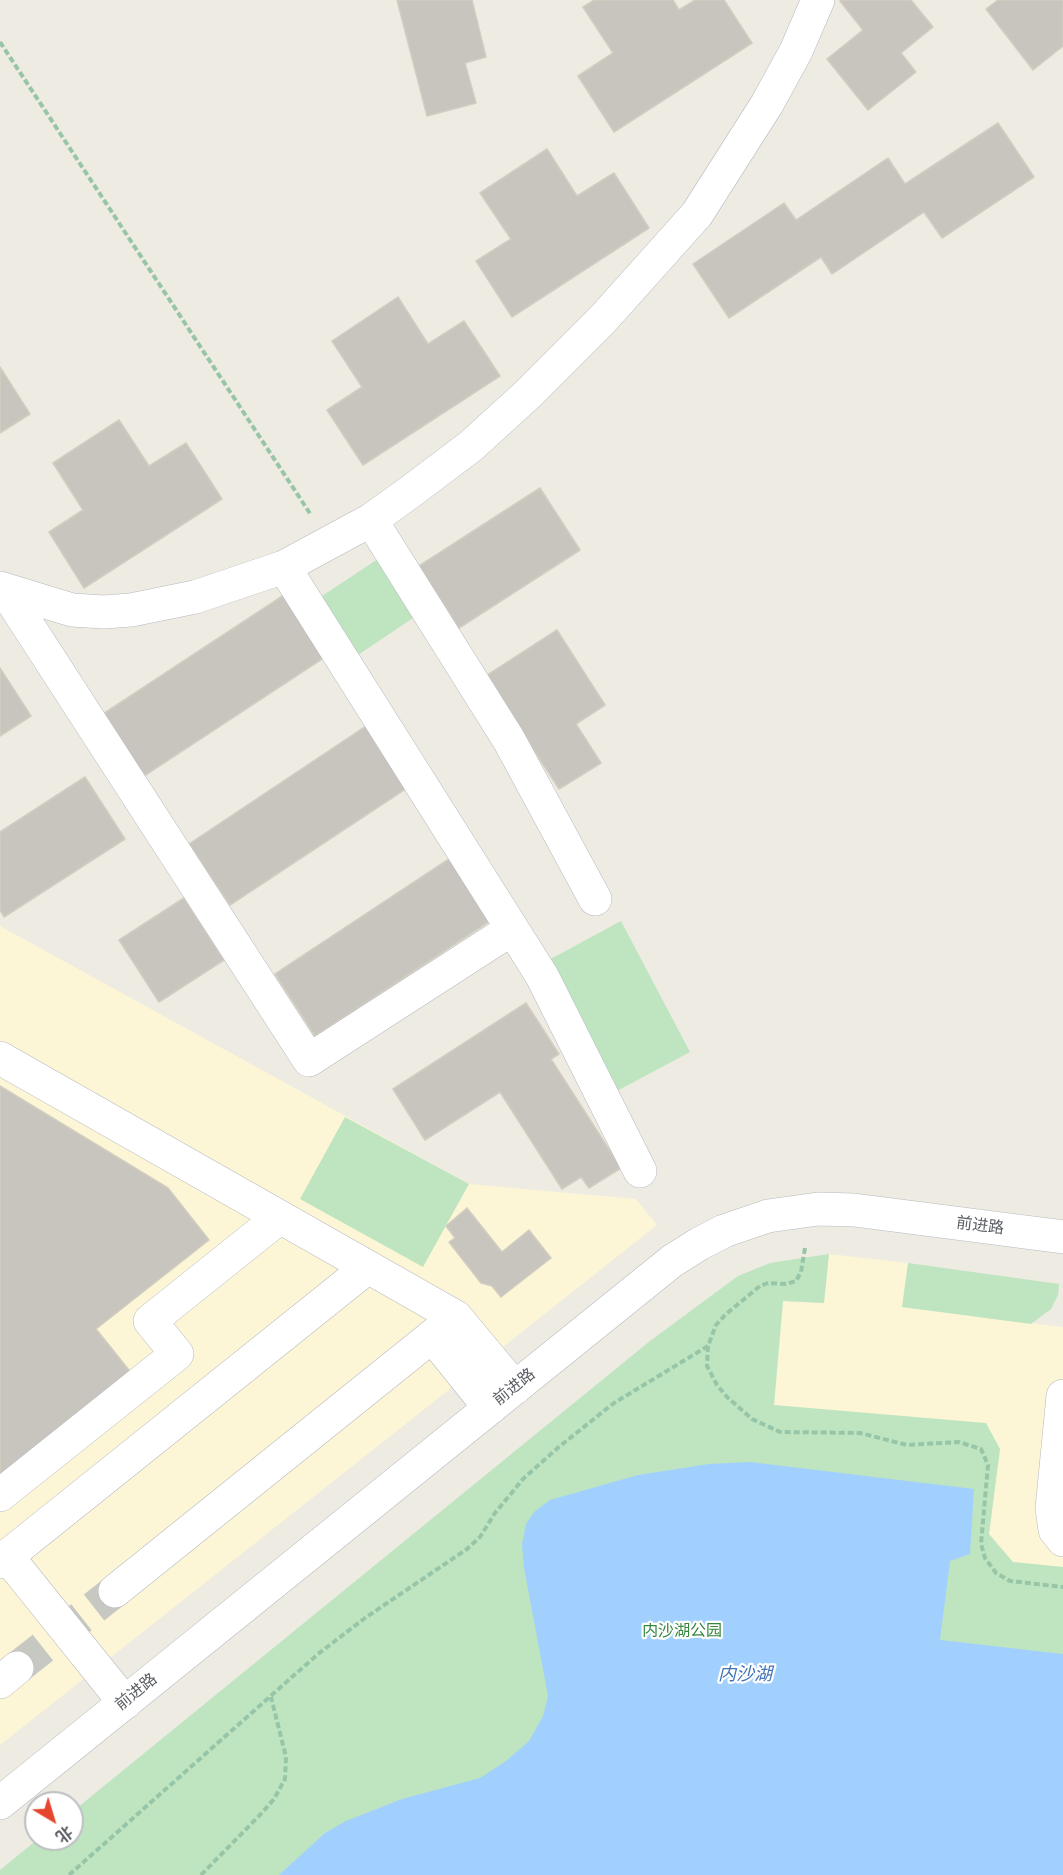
<!DOCTYPE html>
<html>
<head>
<meta charset="utf-8">
<style>
  body { margin:0 }
  #map { position:relative; width:1063px; height:1875px; overflow:hidden; background:#edebe2; font-family:"Source Sans 3","Noto Sans SC",sans-serif }
  canvas { display:block }
  .north { position:absolute; left:24px; top:1791px; width:60px; height:60px; box-sizing:border-box; background:#fff; border:2px solid #bdbec1; border-radius:50%; rotate:142deg; font-size:16px; font-weight:700; line-height:24px; text-align:center; color:#5a5d63 }
  .north::after { content:''; display:block; margin:auto; width:21px; height:27px; background:#e7462e; clip-path:polygon(50% 0,100% 100%,50% 72%,0 100%) }
</style>
</head>
<body>
<div id="map">
<canvas width="1063" height="1875"></canvas>
<div class="north">北</div>
</div>
<script>
const c = document.querySelector('canvas').getContext('2d');
c.lineJoin = 'round';
function fill(path, color) { c.fillStyle = color; c.fill(path, 'evenodd'); }
const shape = rows => new Path2D(rows.map(r => 'M' + r).join(''));
function strokePath(path, color, width, dash) { c.strokeStyle = color; c.lineWidth = width; c.lineCap = dash ? 'butt' : 'round'; c.setLineDash(dash || []); c.stroke(path); }
function write(font, color, halo, rows, align = 'center') {
  c.font = font + ' "Source Sans 3","Noto Sans SC",sans-serif'; c.lineWidth = 4.5; c.setLineDash([]); c.textBaseline = 'middle'; c.strokeStyle = halo; c.fillStyle = color; for (const [text, x, y, turn = 0] of rows) {
    c.save(); c.translate(x, y); c.rotate((+turn || 0) * Math.PI / 180); c.textAlign = isNaN(turn) ? turn : align; if (halo) c.strokeText(text, 0, 0); c.fillText(text, 0, 0); c.restore();
  }
}
const commercial = shape([
  [0,926,469,1184,636,1199,657,1225,0,1745],
  [829,1254,908,1263,903,1307,1063,1327,1063,1567,1013,1562,989,1534,1000,1449,774,1405,783,1301,824,1303]
]);
const green = shape([
  [381,557,419,614,358,655,319,598],
  [621,921,690,1052,615,1092,547,961],
  [345,1117,469,1184,423,1267,300,1199],
  [829,1254,824,1303,783,1301,774,1405,986,1423,1000,1449,989,1534,1013,1562,1063,1567,1063,1875,0,1875,0,1870,38,1839,72,1839,72,1812,650,1341,738,1276,770,1263],
  [908,1263,1059,1284,1058,1295,1051,1309,1031,1324,902,1307]
]);
const water = shape([
  [750,1462,974,1489,970,1554,950,1561,940,1640,1063,1654,1063,1875,279,1875,325,1833,346,1821,402,1799,480,1778,506,1761,529,1741,543,1716,548,1696,524,1568,522,1544,526,1524,534,1512,550,1500,638,1475,709,1464]
]);
const building = shape([
  [397,0,472,0,486,57,465,63,476,103,427,116,397,0],
  [594,0,673,0,679,10,695,0,724,0,752,43,614,132,578,76,613,53,583,7,594,0],
  [841,0,911,0,933,27,901,53,916,72,868,110,827,59,863,30,840,1,841,0],
  [998,0,1063,0,1063,46,1033,70,986,9,998,0],
  [998,123,1034,177,942,238,924,212,832,274,821,257,729,318,693,264,784,203,796,220,888,158,905,184,998,123],
  [547,149,577,196,614,173,649,228,512,317,476,261,511,239,480,193,547,149],
  [398,297,428,344,464,321,500,376,363,465,327,410,362,387,332,341,398,297],
  [0,367,30,414,0,433,0,367],
  [119,420,149,466,186,443,222,499,84,588,49,532,83,510,53,463,119,420],
  [540,488,580,550,459,628,419,566,540,488],
  [284,595,325,657,144,776,103,714,284,595],
  [557,630,605,705,576,724,601,763,559,789,486,676,557,630],
  [0,668,31,716,0,736,0,668],
  [369,724,410,786,230,905,189,844,369,724],
  [85,777,125,839,4,917,0,910,0,832,85,777],
  [455,855,496,917,315,1036,275,974,455,855],
  [184,898,224,960,159,1002,119,940,184,898],
  [526,1003,559,1054,551,1059,621,1168,589,1188,581,1177,562,1189,500,1092,425,1140,393,1089,526,1003],
  [0,1086,168,1188,209,1240,96,1329,133,1375,0,1480,0,1086],
  [467,1208,502,1252,529,1230,551,1258,501,1297,492,1286,481,1283,449,1242,455,1238,446,1226,467,1208]
]);
const minorTunnel = shape([
  [17,1668,115,1591]
]);
const path = shape([
  [0,42,311,515],
  [805,1248,801,1272,796,1281,786,1284,768,1283,760,1286,726,1314,716,1325,708,1346,707,1366,717,1385,727,1397,752,1419,780,1432,860,1433,907,1445,959,1442,981,1449,988,1465,981,1544,985,1558,996,1573,1010,1581,1063,1587],
  [69,1875,318,1654,365,1618,467,1549,480,1537,495,1513,523,1479,560,1446,614,1403,708,1346],
  [201,1875,259,1816,274,1799,285,1779,286,1757,271,1697]
]);
const minor = shape([
  [371,520,509,740,595,899],
  [284,567,542,976,640,1171],
  [0,588,72,610,104,612,131,610,195,597,284,567,371,520,410,492,471,446,528,394,603,319,697,214,767,104,796,51,818,0],
  [5,590,309,1060,512,929],
  [0,1058,456,1317,515,1388],
  [432,1336,490,1408],
  [1063,1396,1052,1508,1055,1530,1063,1540],
  [0,1495,177,1354,150,1321,280,1217],
  [7,1556,125,1703],
  [0,1562,368,1267],
  [115,1591,456,1317],
  [0,1682,17,1668],
  [0,1803,672,1261,699,1244,724,1231,768,1216,818,1209,854,1210,1063,1237]
]);
const streetNames = [
  ["前进路",980,1227,7],
  ["前进路",515,1388,-39],
  ["前进路",137,1693,-39]
];
const parkNames = [
  ["内沙湖公园",682,1632]
];
const waterNames = [
  ["内沙湖",745,1676]
];
fill(commercial, '#fdf6d6');
fill(green, '#bee5c0');
fill(water, '#a1d0fe');
fill(building, '#c8c5bf');
strokePath(building, '#d1cdc0', 1.5);
strokePath(minorTunnel, '#c8c8c2', 33, [33, 16]);
strokePath(minor, '#b7b9be', 34);
strokePath(path, '#97c5a7', 4, [6, 3]);
strokePath(minor, '#fff', 33);
write('16px', '#5a5d63', '#fff', streetNames);
write('16px', '#36863e', '#fff', parkNames);
write('italic 18px', '#4175b8', '#fff', waterNames);
</script>
</body>
</html>
